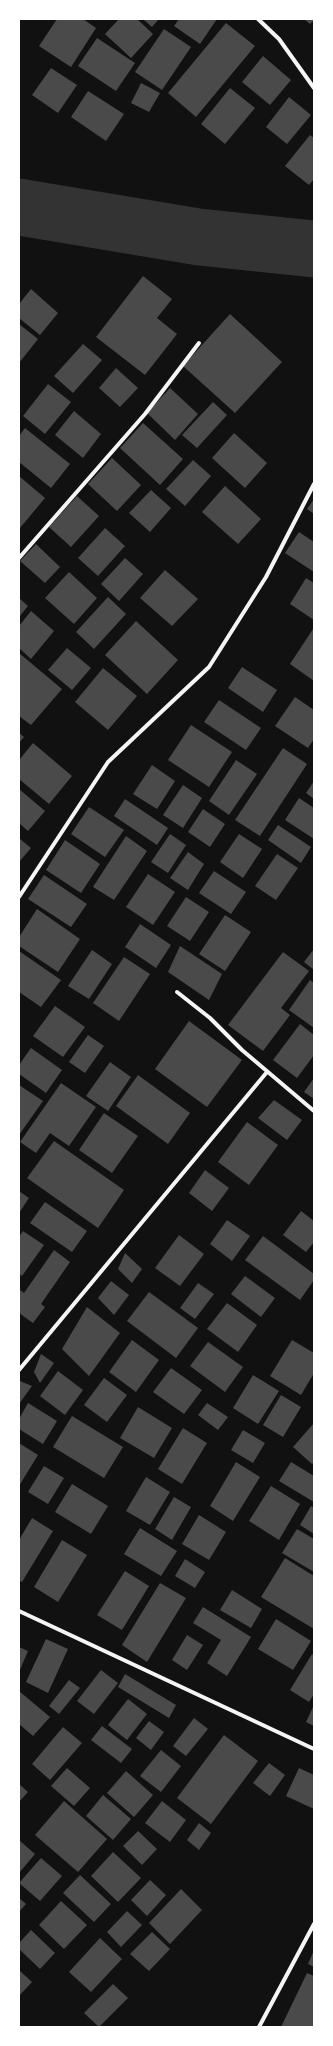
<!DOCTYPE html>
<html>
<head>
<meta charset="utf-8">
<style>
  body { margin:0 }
  #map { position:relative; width:333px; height:2046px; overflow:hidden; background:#111; font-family:Figtree,sans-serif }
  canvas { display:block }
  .frame { position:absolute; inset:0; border:20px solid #fff; pointer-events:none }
</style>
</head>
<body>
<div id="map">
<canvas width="333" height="2046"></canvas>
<div class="frame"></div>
</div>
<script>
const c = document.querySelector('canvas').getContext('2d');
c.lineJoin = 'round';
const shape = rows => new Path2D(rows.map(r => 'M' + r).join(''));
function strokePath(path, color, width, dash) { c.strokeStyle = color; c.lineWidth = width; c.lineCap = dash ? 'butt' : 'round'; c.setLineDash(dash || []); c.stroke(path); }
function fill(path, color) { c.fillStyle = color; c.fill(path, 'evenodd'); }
const river = shape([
  [19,207,199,237,314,249]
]);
const building = shape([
  [57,19,83,19,96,28,71,67,39,46],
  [119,19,137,19,153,34,131,58,105,34],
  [143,19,159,19,152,27],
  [179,19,217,19,200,44,174,26],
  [304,19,314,19,314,20,310,24],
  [226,23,255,46,196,117,168,93],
  [164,29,191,47,162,90,135,72],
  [97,38,135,63,116,91,78,66],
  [263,56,291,80,270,105,242,82],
  [51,68,77,85,58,113,32,95],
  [141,83,160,93,149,112,131,103],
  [230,88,255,108,225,144,201,124],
  [88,91,124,114,106,141,71,117],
  [289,97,311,115,287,144,266,127],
  [310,135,314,138,314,179,309,185,285,166],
  [143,276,172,299,157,318,177,334,145,375,96,337],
  [31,289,58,313,40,335,19,318,19,304],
  [230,314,282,362,235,413,183,366],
  [19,324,38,339,19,363],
  [83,344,102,360,73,393,54,376],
  [116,368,138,388,120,407,99,388],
  [48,384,71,402,45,434,23,416],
  [170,388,198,414,175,440,147,413],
  [213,402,227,415,197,448,182,435],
  [74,411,101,434,83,458,55,435],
  [143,423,183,459,160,485,120,448],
  [25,428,70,464,51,488,19,462,19,436],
  [234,433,267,463,245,488,212,458],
  [112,458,141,485,117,511,88,484],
  [193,460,211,476,185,506,166,489],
  [19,476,45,498,20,528,19,527],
  [225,486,261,519,238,544,202,512],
  [151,490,171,508,150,532,129,513],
  [77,496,99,516,71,547,49,527],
  [314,499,314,514,307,509],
  [105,528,125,546,98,576,78,558],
  [299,532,314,542,314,572,285,553],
  [36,544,60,567,45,583,20,561],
  [125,558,143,574,119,601,101,584],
  [165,570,198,599,172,626,140,598],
  [69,572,97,598,74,624,45,598],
  [306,578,314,583,314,620,290,604],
  [108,597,126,614,94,649,76,632],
  [19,598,28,606,19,617],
  [31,611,54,631,31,659,19,648,19,626],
  [136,621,178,660,147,694,105,655],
  [313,629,314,630,314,681,290,664],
  [67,648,91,668,72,690,48,670],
  [19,653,62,689,31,725,19,716],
  [242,667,277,690,263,712,228,688],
  [103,668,137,696,108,730,75,702],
  [295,697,314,710,314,739,308,748,275,726],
  [219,700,261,728,246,750,204,722],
  [191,725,232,752,209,787,168,760],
  [19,733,24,737,19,743],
  [33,743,72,776,49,804,19,779,19,760],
  [283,748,307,764,260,836,235,820],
  [236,760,257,774,229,815,209,801],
  [152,765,175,781,157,809,133,794],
  [314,781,314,799,306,793],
  [183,785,202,798,183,828,163,815],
  [19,789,45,811,28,831,19,823],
  [299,798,314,808,314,839,285,820],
  [125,799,168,828,157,845,114,816],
  [89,807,124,830,105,857,71,834],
  [203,809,225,824,210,847,188,832],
  [278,825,311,847,301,863,268,840],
  [170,834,186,845,168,873,151,862],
  [239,834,262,849,243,878,220,862],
  [126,836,147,851,114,900,93,887],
  [19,838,31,848,19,862],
  [65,840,100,864,81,893,46,870],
  [188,852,204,864,188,890,170,878],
  [277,854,298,868,276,900,255,886],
  [214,871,246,892,231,914,199,893],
  [148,874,175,892,153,925,126,907],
  [44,875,87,904,71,927,28,899],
  [186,897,209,912,190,941,167,926],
  [37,909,80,939,58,972,19,946,19,937],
  [225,915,251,932,225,971,199,954],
  [140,924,171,945,156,968,125,947],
  [180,946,222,974,209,1000,168,972],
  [314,949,314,970,304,962],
  [92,950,112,964,89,999,68,986],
  [19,951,61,980,41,1007,19,992],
  [283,952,309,971,281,1008,290,1015,263,1051,228,1025],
  [124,957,150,974,119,1021,93,1003],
  [310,980,314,983,314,1028,289,1010],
  [55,1006,85,1027,63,1057,33,1036],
  [189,1021,242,1060,207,1107,155,1069],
  [300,1024,314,1035,314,1055,297,1078,273,1060],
  [88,1035,104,1046,85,1073,69,1062],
  [31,1048,62,1070,46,1093,19,1074,19,1065],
  [110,1062,131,1077,108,1111,86,1096],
  [138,1075,190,1113,168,1144,116,1106],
  [314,1078,314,1099,304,1092],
  [61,1083,96,1107,69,1146,50,1133,36,1153,20,1142],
  [19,1085,43,1101,19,1135],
  [274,1100,302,1120,287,1140,258,1118],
  [104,1113,138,1136,112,1173,79,1150],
  [247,1122,278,1145,249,1185,218,1162],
  [54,1141,124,1190,98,1228,27,1178],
  [205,1170,229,1188,212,1211,189,1193],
  [19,1191,29,1198,19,1213],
  [45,1202,87,1231,72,1252,30,1223],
  [301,1211,314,1221,314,1242,306,1252,283,1235],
  [227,1220,250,1236,232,1261,210,1244],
  [23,1231,44,1245,22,1276,19,1274,19,1237],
  [179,1235,204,1254,180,1286,155,1268],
  [263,1236,314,1274,314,1280,300,1300,245,1260],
  [54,1250,70,1262,41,1304,45,1307,33,1323,19,1313,19,1289,24,1293],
  [125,1253,142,1269,132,1283,118,1269],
  [245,1276,275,1298,261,1317,231,1294],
  [111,1281,129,1295,114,1315,98,1298],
  [198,1283,214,1294,195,1319,180,1308],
  [149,1292,198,1328,176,1358,127,1321],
  [227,1303,257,1325,238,1352,207,1329],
  [87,1307,120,1333,89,1376,62,1349],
  [132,1340,159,1360,136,1392,109,1372],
  [292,1340,314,1353,314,1373,301,1395,270,1376],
  [208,1342,243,1367,225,1392,190,1366],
  [41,1354,54,1363,40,1383,34,1372],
  [171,1368,202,1390,184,1414,153,1392],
  [58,1371,83,1390,65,1415,40,1396],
  [253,1375,279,1391,258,1424,233,1408],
  [104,1378,127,1395,107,1422,84,1405],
  [20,1381,32,1386,19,1404,19,1383],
  [281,1395,301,1407,283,1437,263,1425],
  [28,1403,57,1421,43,1444,19,1429,19,1419],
  [207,1403,228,1417,218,1430,198,1415],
  [138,1407,172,1428,154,1458,120,1438],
  [72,1416,123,1447,104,1478,53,1447],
  [314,1423,314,1462,312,1464,293,1447],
  [183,1428,207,1443,182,1484,158,1469],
  [243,1430,265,1443,253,1463,231,1450],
  [19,1443,38,1455,19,1486],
  [236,1462,260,1477,233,1521,210,1506],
  [291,1462,314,1476,314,1502,279,1481],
  [44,1466,64,1478,48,1504,28,1492],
  [146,1477,170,1492,150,1525,126,1511],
  [72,1484,108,1506,91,1534,55,1512],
  [271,1486,300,1504,279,1540,249,1521],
  [174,1497,191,1507,172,1540,155,1529],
  [311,1506,314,1508,314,1534,300,1525],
  [199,1515,226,1532,209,1560,182,1544],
  [32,1518,53,1531,22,1582,19,1580,19,1540],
  [140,1528,177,1551,161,1576,124,1554],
  [297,1529,314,1539,314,1572,282,1553],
  [62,1540,87,1555,58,1602,34,1587],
  [285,1558,314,1576,314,1629,261,1597],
  [185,1559,205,1572,195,1588,175,1576],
  [125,1571,149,1586,122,1630,97,1615],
  [160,1583,186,1598,147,1662,122,1645],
  [232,1590,262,1609,251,1628,220,1610],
  [203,1607,251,1637,227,1676,207,1663,221,1640,193,1623],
  [276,1619,311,1641,293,1670,258,1649],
  [187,1635,203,1645,187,1670,172,1660],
  [46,1639,68,1649,48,1693,26,1682],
  [19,1647,28,1651,19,1672],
  [312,1654,314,1656,314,1694,309,1702,290,1690],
  [101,1670,118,1683,94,1714,77,1701],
  [125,1674,176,1705,169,1718,118,1687],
  [69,1680,80,1688,59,1714,49,1706],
  [19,1691,50,1717,33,1736,19,1724],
  [128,1699,147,1714,127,1740,108,1725],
  [314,1705,314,1726,306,1722],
  [194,1718,208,1729,186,1756,173,1746],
  [149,1721,164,1732,151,1750,136,1738],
  [102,1726,132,1749,121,1763,91,1740],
  [63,1727,82,1743,50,1780,32,1764],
  [224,1735,258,1761,211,1824,177,1798],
  [161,1750,181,1766,161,1792,140,1776],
  [269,1763,285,1775,270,1796,253,1783],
  [67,1768,90,1788,74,1806,51,1786],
  [299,1768,314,1775,314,1809,286,1796],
  [126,1771,153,1795,134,1817,107,1793],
  [19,1784,28,1792,19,1802],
  [103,1795,131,1819,113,1840,86,1816],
  [64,1801,107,1839,78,1872,35,1835],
  [162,1801,186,1820,170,1842,145,1823],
  [199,1823,211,1833,199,1850,187,1840],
  [138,1831,157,1849,142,1865,123,1846],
  [19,1840,35,1854,19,1873],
  [113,1852,141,1878,118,1902,91,1876],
  [41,1858,62,1876,40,1901,19,1883],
  [80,1875,111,1904,94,1922,63,1893],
  [150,1880,166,1895,147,1916,131,1900],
  [181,1889,202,1910,170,1944,149,1923],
  [19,1898,26,1904,19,1912],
  [61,1901,87,1925,64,1949,39,1925],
  [127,1911,142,1925,121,1947,107,1932],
  [31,1930,55,1953,40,1969,19,1949,19,1943],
  [152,1932,170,1949,149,1971,130,1954],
  [100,1938,122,1959,91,1992,69,1972],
  [314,1950,314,1967,308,1964],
  [19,1970,32,1982,19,1996],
  [307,1973,314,1976,314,2027,281,2027],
  [113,1984,128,1998,99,2027,84,2013]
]);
const minor = shape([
  [258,19,279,39,314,88],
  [19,558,145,414,199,343],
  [19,897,108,762,209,667,266,577,314,484],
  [177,992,210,1018,242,1050,314,1111],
  [19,1370,267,1072],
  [19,1611,314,1749],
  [259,2027,314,1924]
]);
strokePath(river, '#333', 57);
fill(building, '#4a4a4a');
strokePath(minor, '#f5f5f5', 4);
</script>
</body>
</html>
